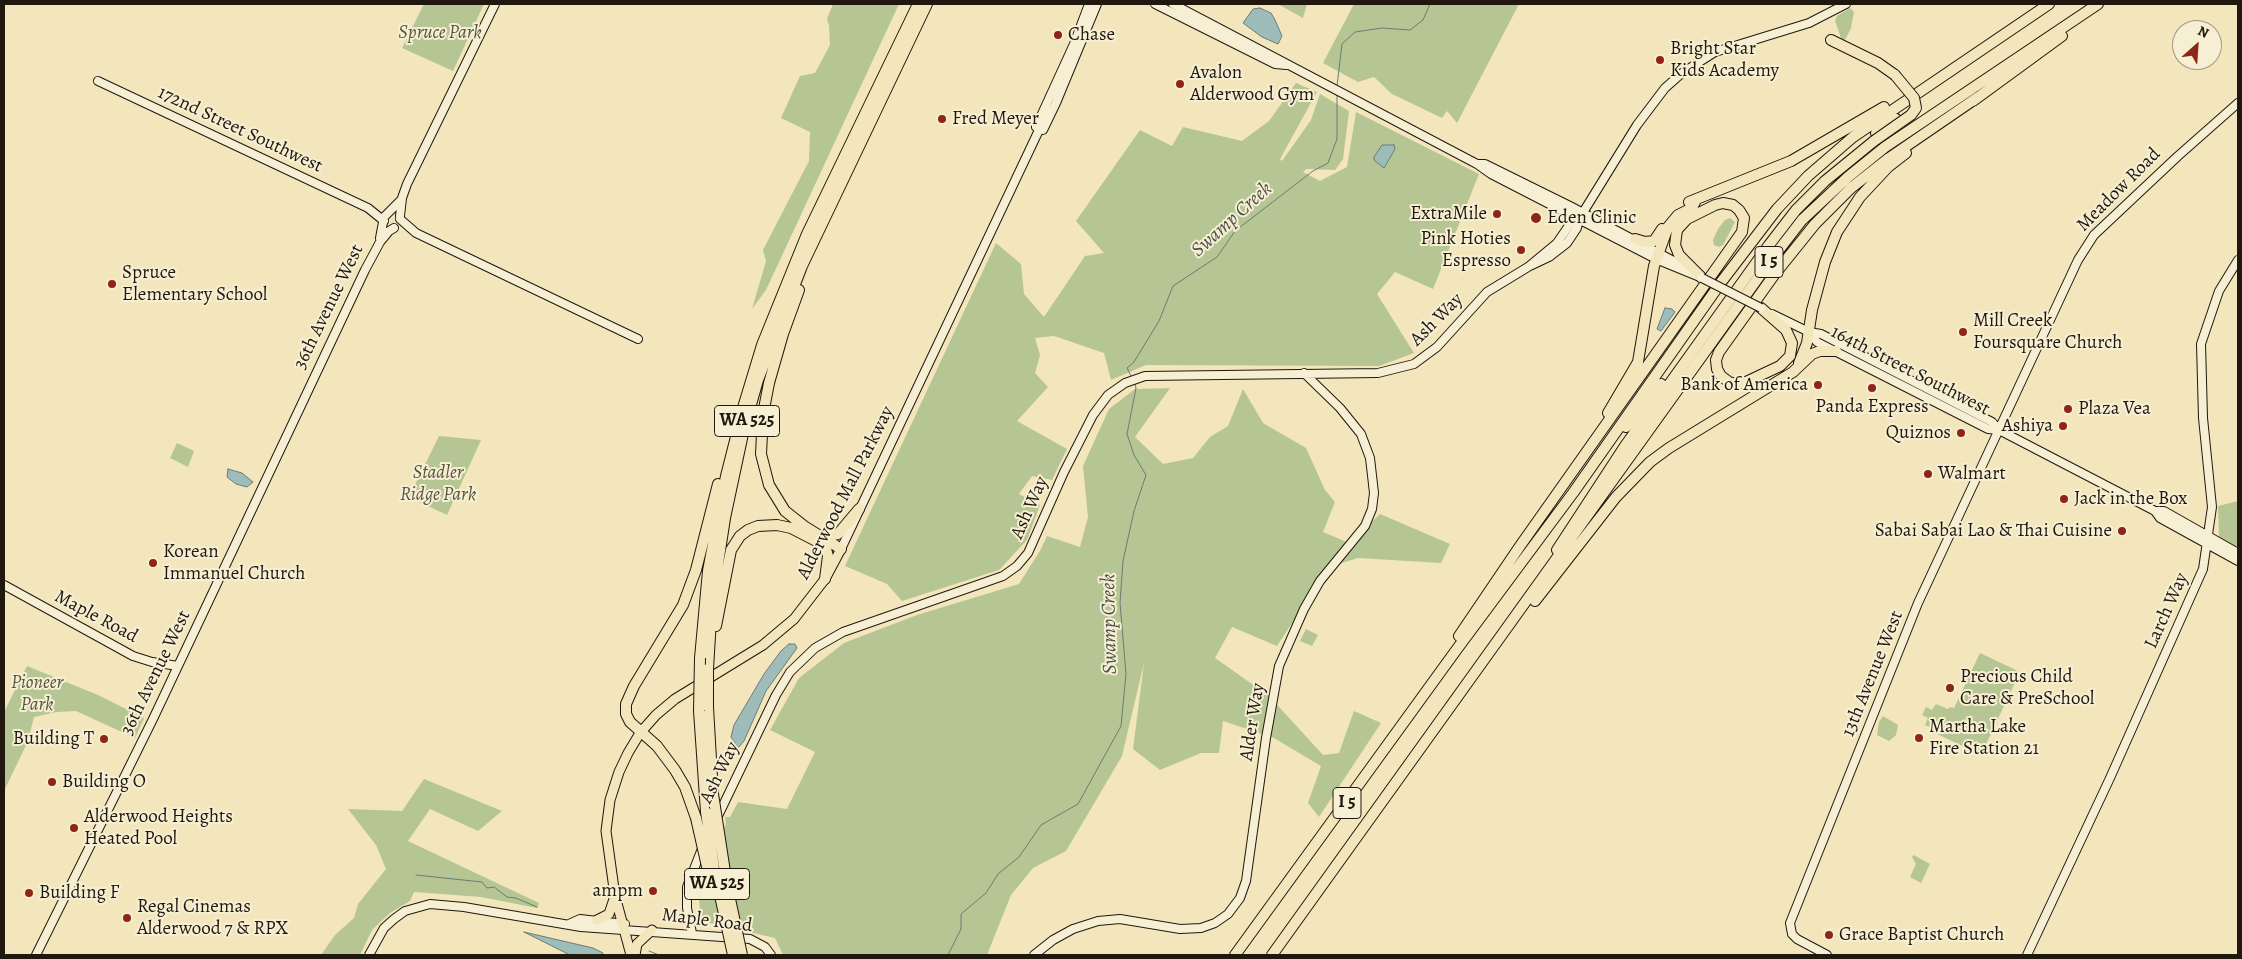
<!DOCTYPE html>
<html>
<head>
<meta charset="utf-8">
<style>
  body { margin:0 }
  #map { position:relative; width:2242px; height:959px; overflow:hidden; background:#f3e6bc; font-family:Alegreya,serif }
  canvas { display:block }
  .frame { position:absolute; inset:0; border:5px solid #20170e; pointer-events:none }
  .north { position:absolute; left:2172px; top:20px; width:50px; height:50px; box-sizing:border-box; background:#f7efd3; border:1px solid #a19984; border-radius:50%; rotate:26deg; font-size:14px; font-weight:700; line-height:20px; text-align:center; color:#20170e }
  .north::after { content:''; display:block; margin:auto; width:18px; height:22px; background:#8f2418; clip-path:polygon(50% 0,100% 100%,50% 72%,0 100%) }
</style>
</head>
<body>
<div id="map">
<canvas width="2242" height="959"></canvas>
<div class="frame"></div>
<div class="north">N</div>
</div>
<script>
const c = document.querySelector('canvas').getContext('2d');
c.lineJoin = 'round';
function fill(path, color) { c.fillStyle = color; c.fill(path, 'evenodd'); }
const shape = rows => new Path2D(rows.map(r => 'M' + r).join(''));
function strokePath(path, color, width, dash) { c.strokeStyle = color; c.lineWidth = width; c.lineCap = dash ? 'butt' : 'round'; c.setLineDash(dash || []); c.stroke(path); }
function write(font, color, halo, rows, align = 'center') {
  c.font = font + ' Alegreya,serif'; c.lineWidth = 4; c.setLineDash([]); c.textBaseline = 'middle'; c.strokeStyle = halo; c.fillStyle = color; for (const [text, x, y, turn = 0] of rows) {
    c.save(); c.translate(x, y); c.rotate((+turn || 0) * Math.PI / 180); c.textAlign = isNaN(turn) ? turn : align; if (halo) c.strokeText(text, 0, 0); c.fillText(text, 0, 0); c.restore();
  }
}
const green = shape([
  [424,4,484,4,453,71,402,48],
  [833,4,899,4,766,290,752,309,766,261,763,250,809,161,810,132,781,118,800,76,815,73,830,45,829,25,827,19],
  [1278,4,1307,4,1303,18],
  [1354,4,1519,4,1457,123,1447,111,1442,118,1392,94,1374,77,1358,82,1323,63],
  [1850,8,1854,12,1851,28,1845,40,1841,38,1835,21,1837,16],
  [1296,83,1317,92,1280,159,1282,161,1311,120,1320,94,1349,111,1343,159,1335,170,1306,169,1303,172,1320,181,1347,167,1356,112,1479,174,1433,289,1395,272,1377,294,1414,353,1379,366,1146,365,1111,380,1104,353,1054,336,1035,338,1040,355,1035,373,1048,387,1017,421,1067,449,1052,480,1032,476,1019,494,1040,505,1027,540,999,570,902,601,887,584,845,566,996,243,1021,264,1024,294,1044,317,1085,256,1104,253,1076,221,1140,130,1172,146,1183,127,1242,141,1269,121],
  [1730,218,1735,222,1723,245,1719,247,1714,245,1713,240,1718,229,1725,220],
  [1170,388,1135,437,1163,464,1193,458,1210,437,1228,426,1243,389,1263,423,1306,448,1325,490,1335,502,1323,532,1349,543,1380,514,1450,544,1441,563,1358,558,1329,567,1277,646,1232,627,1215,658,1269,696,1323,755,1339,753,1354,711,1381,723,1319,817,1308,803,1321,766,1274,738,1223,721,1219,753,1201,753,1160,770,1133,749,1144,663,1122,756,1066,851,1033,868,1011,895,987,955,783,955,775,938,701,921,697,878,726,824,725,817,730,817,738,802,787,809,815,752,770,730,799,678,844,643,917,615,1019,584,1041,549,1047,536,1080,547,1088,517,1083,466,1109,409,1135,389],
  [439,436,481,440,447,515,409,497],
  [177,443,194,451,188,467,170,458],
  [2238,501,2238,548,2219,538,2218,506],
  [1306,629,1318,635,1312,646,1300,641],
  [1980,653,2020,672,1981,755,1933,732,1934,729,1925,725,1928,718,1922,715,1926,707,1932,710,1936,704,1948,709,1950,707,1954,708],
  [27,666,98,695,144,718,135,738,76,711,57,712,34,717,28,741,4,791,4,712],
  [1883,716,1898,725,1896,735,1889,741,1877,735,1879,722],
  [424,779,502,811,478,831,430,809,408,841,539,903,537,908,481,897,414,892,410,901,390,913,372,930,360,955,321,955,335,935,354,918,358,904,386,869,376,845,348,809,402,811],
  [1914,855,1930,864,1921,883,1910,877,1916,864,1912,857]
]);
const water = shape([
  [1260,8,1271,13,1275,20,1282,36,1278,44,1262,37,1243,23,1253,9,1260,8],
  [1394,145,1395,149,1384,168,1374,160,1374,157,1382,145,1394,145],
  [1665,308,1672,309,1675,312,1661,331,1657,329,1665,308],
  [228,469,242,473,253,482,247,487,236,484,227,477,228,469],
  [789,644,795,644,797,648,766,691,744,741,738,748,731,737,734,725,764,674,781,651,789,644],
  [524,932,593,948,603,953,602,955,570,955,524,932]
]);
const stream = shape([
  [1337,86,1342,44,1355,32,1382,28,1410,30,1423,20,1430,4],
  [1132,378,1127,368,1134,362,1159,321,1173,286,1217,257,1235,231,1313,171,1328,163,1337,139,1337,95],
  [416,875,482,882,487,888,494,887,507,897,516,898,537,907],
  [649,951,659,955],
  [948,955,961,929,961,914,986,893,998,874,1019,857,1041,825,1078,804,1121,726,1126,674,1120,603,1123,561,1134,511,1146,475,1134,455,1127,434,1136,388,1135,384]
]);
const secondary = shape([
  [1155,4,1275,64,1286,65],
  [1173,4,1477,164,1491,174,1656,259,1700,277],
  [98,81,368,208,384,221],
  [1039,130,1043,130,1056,103,1097,4],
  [1477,164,1485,164,1570,206,1681,265],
  [400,216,402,198,407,184,495,4],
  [400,219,416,233,638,339],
  [380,238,384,217,401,200],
  [1530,266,1549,257,1567,243,1577,228,1579,219,1637,125,1665,88,1682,73,1715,52,1809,23,1846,4],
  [1772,314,1809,332,1821,334,1992,422,1999,430,2155,511,2164,511,2238,553],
  [1809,332,1817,342,1988,429,1999,430],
  [2155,511,2160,518,2238,561],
  [841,549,1039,130,1036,127,1074,44,1089,4],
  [4,585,133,656,152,662,178,666],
  [717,818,776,695,790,672,815,648,843,632,1003,576,1017,566,1028,553,1064,472,1093,415,1108,395,1125,383,1145,376,1378,373,1414,364,1437,347,1487,292,1528,267,1557,243,1570,224,1579,219],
  [569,924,580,919,625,924],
  [692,933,687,908,687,887,703,846],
  [36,955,153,719,365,270,380,242,389,231,394,228],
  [369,955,384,928,394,919,405,911,430,904,464,907,581,927,750,939,765,947,771,955],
  [1034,955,1053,940,1073,929,1098,921,1120,919,1180,929,1201,928,1215,923,1228,914,1240,898,1246,881,1266,738,1279,666,1304,609,1320,581,1365,526,1372,509,1374,493,1370,458,1361,434,1340,408,1304,373],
  [1827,955,1797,939,1792,934,1790,923,1918,603,2078,260,2094,235,2178,156,2238,103],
  [2027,955,2110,778,2203,569,2212,507,2203,418,2201,344,2219,291,2238,260]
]);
const primary = shape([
  [597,920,609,914,615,896],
  [631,955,615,896,606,831,610,800,619,772,628,753,640,733,656,715,675,699,763,645,794,619,825,579,841,549],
  [635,955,637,944,652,930]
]);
const highway = shape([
  [1831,40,1878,63,1895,75],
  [1973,101,2062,36],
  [1876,133,1896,119],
  [1689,202,1791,161,1884,107],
  [1635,239,1645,242,1654,241,1662,229],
  [799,290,783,334,769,383,763,414,761,454,769,485,785,511,804,526,841,549],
  [1761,308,1786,330,1792,343,1790,356,1780,366,1746,382,1737,384,1729,382,1721,376,1717,369,1716,360,1719,352,1774,275,1815,224,1851,188,1889,158,1978,97],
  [1799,363,1807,343,1812,310,1825,262,1837,232,1860,197,1888,167,1906,153],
  [742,411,762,345,807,234,918,4],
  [1608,413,1638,362,1654,266,1668,227,1678,215,1692,208,1695,202],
  [1626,427,1661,384],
  [824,537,838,534,859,509],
  [818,542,826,549,828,556,825,579],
  [1557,550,1625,446,1769,245,1796,210,1825,181,1874,141],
  [1535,601,1616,497,1650,462,1669,448,1793,372,1812,354,1820,351,1836,351],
  [716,626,731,550,740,536,748,530,758,526,777,525,791,528,824,545],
  [1459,636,1520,546,1742,232,1744,218,1739,210,1733,205,1723,203,1715,205,1687,219,1677,230,1675,245,1679,255,1702,278],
  [700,658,708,571,726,476,739,425],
  [708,669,712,603,725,518,744,429,758,380,802,266,927,4],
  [708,707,713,794],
  [699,711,706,812],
  [696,818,685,787,675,770,657,746,630,722,626,714,626,704,634,686,683,605,696,570,718,484],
  [1235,955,1457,649,1573,493,1722,281,1777,209,1808,176,1853,137,2049,4],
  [1272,955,1768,264,1802,220,1848,177,1885,147,2098,4]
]);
const secondaryBridge = shape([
  [1702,278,1761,308]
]);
const highwayBridge = shape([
  [1874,141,1911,115,1916,108,1914,98,1895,75],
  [708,707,708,669],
  [699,711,700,658],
  [713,794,727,885,742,955],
  [706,812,714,868,733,955],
  [696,818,708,871]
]);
const markers = [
  [1058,35,5,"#8f2418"],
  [1660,60,5,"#8f2418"],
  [1180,84,5,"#8f2418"],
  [942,119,5,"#8f2418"],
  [1497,214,5,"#8f2418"],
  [1536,218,6,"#8f2418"],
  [1521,250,5,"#8f2418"],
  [112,284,5,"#8f2418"],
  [1963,332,5,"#8f2418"],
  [1818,385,5,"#8f2418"],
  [1872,388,5,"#8f2418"],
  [2068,409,5,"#8f2418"],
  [2063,426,5,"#8f2418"],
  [1961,433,5,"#8f2418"],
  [1928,474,5,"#8f2418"],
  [2064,499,5,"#8f2418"],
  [2122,531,5,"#8f2418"],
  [153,563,5,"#8f2418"],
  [1950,688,5,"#8f2418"],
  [1919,738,5,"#8f2418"],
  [104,739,5,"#8f2418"],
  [52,782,5,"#8f2418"],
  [74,828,5,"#8f2418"],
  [653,891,5,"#8f2418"],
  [29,893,5,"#8f2418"],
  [127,918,5,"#8f2418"],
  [1829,935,5,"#8f2418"]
];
const shields = [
  [1769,262,28],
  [747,421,65],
  [1347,803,28],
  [717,884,65]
];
const shieldNames = [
  ["I 5",1769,262],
  ["WA 525",747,421],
  ["I 5",1347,803],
  ["WA 525",717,884]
];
const parkNames = [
  ["Spruce Park",440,33],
  ["Stadler",438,473],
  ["Ridge Park",438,495],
  ["Pioneer",37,683],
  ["Park",37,705]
];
const poiNames = [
  ["Chase",1068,35],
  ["Bright Star",1670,49],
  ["Kids Academy",1670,71],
  ["Avalon",1190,73],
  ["Alderwood Gym",1190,95],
  ["Fred Meyer",952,119],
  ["ExtraMile",1487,214,"right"],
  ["Eden Clinic",1547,218],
  ["Pink Hoties",1511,239,"right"],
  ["Espresso",1511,261,"right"],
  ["Spruce",122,273],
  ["Elementary School",122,295],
  ["Mill Creek",1973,321],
  ["Foursquare Church",1973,343],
  ["Bank of America",1808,385,"right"],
  ["Panda Express",1872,407,"center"],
  ["Plaza Vea",2078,409],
  ["Ashiya",2053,426,"right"],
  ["Quiznos",1951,433,"right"],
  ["Walmart",1938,474],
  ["Jack in the Box",2074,499],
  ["Sabai Sabai Lao & Thai Cuisine",2112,531,"right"],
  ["Korean",163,552],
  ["Immanuel Church",163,574],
  ["Precious Child",1960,677],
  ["Care & PreSchool",1960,699],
  ["Martha Lake",1929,727],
  ["Fire Station 21",1929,749],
  ["Building T",94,739,"right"],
  ["Building O",62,782],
  ["Alderwood Heights",84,817],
  ["Heated Pool",84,839],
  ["ampm",643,891,"right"],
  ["Building F",39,893],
  ["Regal Cinemas",137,907],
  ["Alderwood 7 & RPX",137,929],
  ["Grace Baptist Church",1839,935]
];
const streetNames = [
  ["172nd Street Southwest",240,130,25],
  ["Meadow Road",2119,190,-45],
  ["36th Avenue West",329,307,-64],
  ["Ash Way",1437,320,-45],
  ["164th Street Southwest",1910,371,27],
  ["Alderwood Mall Parkway",846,493,-63],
  ["Ash Way",1030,508,-66],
  ["Larch Way",2167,611,-66],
  ["Maple Road",96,617,28],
  ["36th Avenue West",156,673,-64],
  ["13th Avenue West",1873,674,-68],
  ["Alder Way",1253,722,-81],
  ["Ash Way",720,773,-64],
  ["Maple Road",707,921,7]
];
const waterNames = [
  ["Swamp Creek",1232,220,-42],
  ["Swamp Creek",1110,624,-91]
];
fill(green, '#b5c694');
fill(water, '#9ebdba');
strokePath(water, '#6c7b75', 1);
strokePath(stream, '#6c7b75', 1);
strokePath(secondary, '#20170e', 10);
strokePath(primary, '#20170e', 11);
strokePath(highway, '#20170e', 12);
strokePath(secondary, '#f7efd3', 8);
strokePath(primary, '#f3e6bc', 9);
strokePath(highway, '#f3e6bc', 10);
strokePath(secondaryBridge, '#20170e', 10, []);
strokePath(highwayBridge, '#20170e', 12, []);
strokePath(secondaryBridge, '#f7efd3', 8);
strokePath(highwayBridge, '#f3e6bc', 10);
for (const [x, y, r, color] of markers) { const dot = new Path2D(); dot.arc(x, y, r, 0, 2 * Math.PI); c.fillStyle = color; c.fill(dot); strokePath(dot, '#f7efd3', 2); }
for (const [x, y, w] of shields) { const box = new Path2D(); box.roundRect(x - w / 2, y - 15.5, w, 31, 4); c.fillStyle = '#f7efd3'; c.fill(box); strokePath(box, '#20170e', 1); }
write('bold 18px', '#20170e', null, shieldNames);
write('italic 19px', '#54543d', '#f7efd3', parkNames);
write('19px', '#20170e', '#f7efd3', poiNames, 'left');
write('19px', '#20170e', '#f7efd3', streetNames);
write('italic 20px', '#4c514a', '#f7efd3', waterNames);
</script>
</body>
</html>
